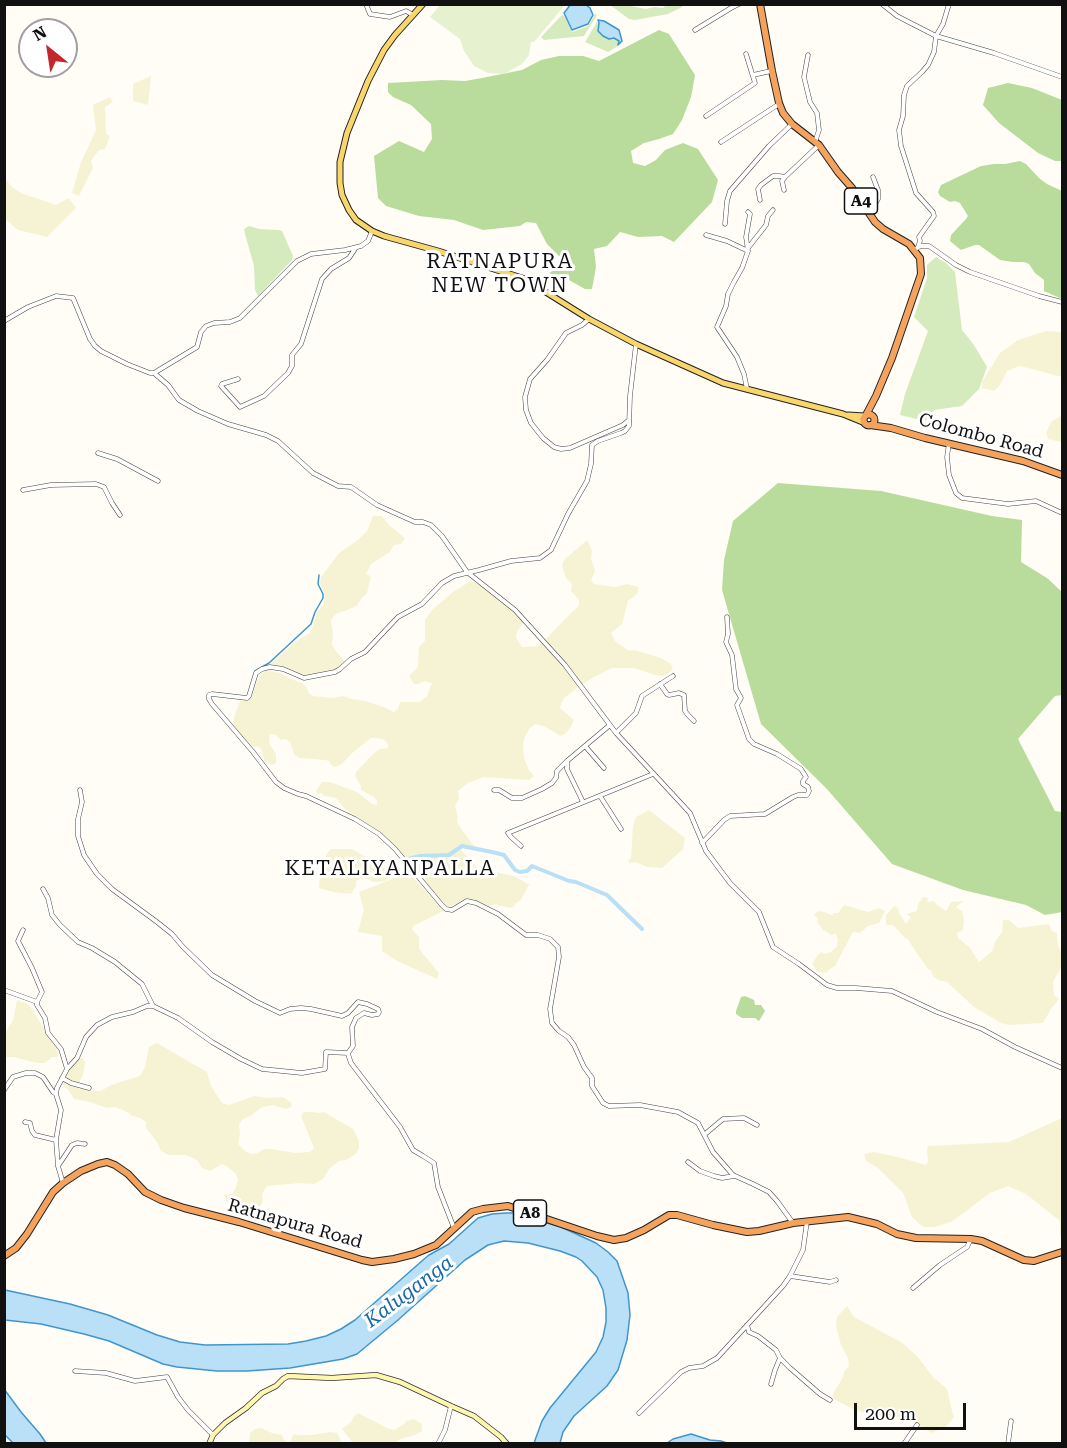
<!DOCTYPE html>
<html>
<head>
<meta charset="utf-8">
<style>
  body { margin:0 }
  #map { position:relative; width:1067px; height:1448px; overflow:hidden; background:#fffdf5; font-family:"Roboto Serif",serif }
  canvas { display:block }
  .frame { position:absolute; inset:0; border:6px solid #111; pointer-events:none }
  .north { position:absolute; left:18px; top:18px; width:60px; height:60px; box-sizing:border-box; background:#fff; border:2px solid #a0a0a0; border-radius:50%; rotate:330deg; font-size:16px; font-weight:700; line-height:24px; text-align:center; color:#111 }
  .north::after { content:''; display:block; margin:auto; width:21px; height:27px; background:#c4262e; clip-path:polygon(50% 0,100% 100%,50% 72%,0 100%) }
  .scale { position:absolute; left:854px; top:1403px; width:112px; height:27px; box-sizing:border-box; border:3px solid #111; border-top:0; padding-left:8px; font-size:18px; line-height:21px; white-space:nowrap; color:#111; -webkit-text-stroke:4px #fff; paint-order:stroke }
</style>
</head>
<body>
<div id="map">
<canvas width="1067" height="1448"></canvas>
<div class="frame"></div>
<div class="north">N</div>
<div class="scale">200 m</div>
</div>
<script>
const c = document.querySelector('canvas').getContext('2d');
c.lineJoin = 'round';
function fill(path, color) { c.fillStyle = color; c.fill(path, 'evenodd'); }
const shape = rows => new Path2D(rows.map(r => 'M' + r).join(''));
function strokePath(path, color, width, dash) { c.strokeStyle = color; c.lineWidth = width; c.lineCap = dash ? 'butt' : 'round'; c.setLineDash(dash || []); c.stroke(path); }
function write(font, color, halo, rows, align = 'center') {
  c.font = font + ' "Roboto Serif",serif'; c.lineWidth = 6; c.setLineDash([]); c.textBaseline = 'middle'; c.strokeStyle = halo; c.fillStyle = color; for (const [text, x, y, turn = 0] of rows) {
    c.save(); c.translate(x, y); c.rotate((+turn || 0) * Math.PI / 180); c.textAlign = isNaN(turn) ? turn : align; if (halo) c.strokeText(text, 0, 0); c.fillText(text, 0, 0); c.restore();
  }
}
const farmland = shape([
  [151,76,148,105,133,101,133,84],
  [110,97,113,102,105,107,106,134,110,136,105,149,99,150,91,161,93,168,79,196,72,193,81,162,96,130,93,105],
  [4,177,12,187,21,193,56,205,69,198,76,208,47,237,18,230,5,219],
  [1046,331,1062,332,1062,377,1020,366,1007,371,1000,385,994,391,982,388,982,382,1000,353,1018,340],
  [1062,415,1062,441,1061,442,1048,439,1046,433,1051,422],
  [373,516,382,516,389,525,405,538,401,544,394,545,390,552,371,564,366,574,371,577,367,593,361,599,357,606,336,614,332,618,331,622,333,631,332,645,336,651,345,662,337,669,303,677,284,667,270,664,295,642,311,632,317,613,324,604,324,601,325,594,320,583,321,577,339,553,358,540,367,531],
  [586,541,588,541,592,551,591,559,595,571,591,580,594,584,615,587,627,584,639,587,637,594,628,601,622,624,611,633,615,641,629,651,634,650,661,658,671,664,673,670,663,676,655,675,634,668,612,668,594,677,577,688,564,698,561,704,560,708,574,720,571,727,565,734,560,736,546,727,535,724,529,729,524,739,523,747,524,758,529,770,534,776,529,780,483,777,468,783,458,791,459,799,455,806,458,817,457,822,464,833,475,847,462,845,459,847,462,851,472,861,475,866,481,869,514,876,530,885,528,886,521,900,516,903,513,907,510,908,494,904,489,906,473,900,466,899,449,907,440,899,383,834,346,810,336,798,324,796,322,793,318,794,316,791,322,782,330,782,357,792,372,804,377,805,377,801,374,797,361,790,361,786,355,776,356,772,372,755,379,749,388,748,388,745,385,740,378,738,371,738,351,754,342,764,336,767,332,766,329,761,325,760,299,758,294,754,290,742,285,739,281,740,276,735,270,734,269,743,276,754,276,763,271,765,265,762,261,749,259,747,251,746,233,727,234,717,240,701,250,698,252,696,257,681,261,674,267,670,279,673,305,685,309,693,313,696,333,698,343,696,352,699,366,701,384,707,394,712,398,709,400,702,420,702,427,696,432,683,424,681,418,684,414,684,409,676,418,667,419,647,425,641,425,620,433,609,453,592,469,582,474,582,506,602,524,622,517,632,516,638,522,647,539,646,572,612,577,608,579,604,579,600,571,591,572,584,566,578,562,566,563,562,566,558],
  [649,810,685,838,683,849,662,868,648,867,635,862,630,863,628,861,631,858,633,826,636,817],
  [331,849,352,849,378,864,393,876,385,881,379,882,373,882,368,879,362,878,356,881,356,886,351,894,333,892,319,888,320,874,326,855],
  [406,870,444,911,415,925,412,929,419,937,419,949,439,973,437,979,397,961,382,951,382,936,358,932,364,910,359,892,390,880],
  [923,897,928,898,927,902,934,901,937,905,946,911,951,902,964,901,956,907,962,911,964,918,963,930,957,933,958,938,970,948,979,962,992,951,995,942,1002,932,1003,920,1009,920,1018,928,1049,924,1052,931,1057,933,1058,945,1062,954,1062,966,1053,982,1054,995,1059,999,1051,1009,1043,1023,1009,1025,1001,1023,974,1007,947,982,938,980,933,976,931,970,928,969,912,946,908,939,905,938,893,925,887,925,886,923,886,915,894,906,898,908,899,913,906,924,911,917,906,914,917,911,918,904],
  [844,905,868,912,879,908,885,911,879,923,868,926,860,933,853,932,835,966,830,969,826,973,818,972,812,964,817,956,821,952,825,954,831,952,837,946,838,940,836,934,831,935,827,932,823,930,817,922,818,918,814,915,818,911,824,912,832,915,834,913,838,913],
  [17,1000,28,1004,35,1014,49,1037,57,1046,58,1052,57,1057,52,1057,45,1063,37,1063,14,1057,5,1057,5,1033,13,1020],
  [157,1043,207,1072,211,1086,222,1103,229,1105,254,1096,267,1098,283,1097,292,1103,291,1107,286,1109,273,1105,262,1107,252,1115,242,1120,239,1125,240,1134,238,1144,246,1152,252,1154,258,1153,264,1149,272,1149,295,1153,310,1152,314,1148,301,1116,304,1112,313,1112,319,1113,324,1112,353,1129,359,1141,359,1148,356,1154,346,1160,339,1161,329,1169,323,1179,314,1184,300,1183,267,1186,262,1194,263,1200,262,1204,256,1210,254,1215,249,1218,233,1214,224,1195,232,1194,236,1187,238,1179,236,1174,228,1167,222,1164,210,1171,202,1168,197,1160,186,1155,169,1155,161,1151,157,1142,146,1128,146,1122,140,1118,133,1116,125,1111,115,1107,107,1108,90,1102,74,1099,69,1091,63,1085,62,1081,66,1073,79,1056,85,1061,85,1064,83,1075,77,1087,80,1088,93,1091,101,1091,111,1085,140,1076,145,1067,149,1047,154,1044],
  [1062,1118,1062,1237,1060,1235,1060,1221,1026,1194,1008,1186,990,1193,953,1221,935,1227,923,1227,912,1217,903,1193,878,1168,866,1161,864,1154,874,1152,898,1157,926,1165,928,1161,927,1149,928,1146,1009,1142],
  [847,1306,854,1317,901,1342,917,1356,933,1377,947,1389,952,1411,954,1417,947,1426,932,1433,909,1419,899,1417,880,1417,868,1414,853,1409,832,1398,834,1392,842,1379,844,1372,849,1366,848,1358,841,1345,836,1326,837,1317],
  [358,1413,389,1429,394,1430,404,1424,406,1421,414,1419,422,1424,422,1431,415,1435,401,1439,394,1443,353,1443,342,1429,351,1422,354,1416],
  [261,1428,272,1433,282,1435,284,1440,287,1442,291,1441,293,1434,299,1435,312,1435,330,1432,337,1433,340,1439,341,1443,249,1443,250,1433,255,1429]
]);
const green = shape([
  [610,5,626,5,646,9,654,7,663,8,666,5,683,5,682,7,668,14,635,20,629,19],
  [595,14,597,15,584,36,544,40,541,37,562,15,565,17,572,32,588,26],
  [597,22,599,23,603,36,609,39,614,38,619,41,618,46,608,52,585,42],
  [249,226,259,229,279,230,282,231,293,256,292,260,258,296,255,290,254,266,245,234,244,229],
  [936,257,946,263,955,272,962,330,974,345,987,367,979,389,962,406,934,410,925,421,900,415,905,394,928,331,914,317,927,278,927,265]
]);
const forest = shape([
  [659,30,669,34,695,75,691,97,682,120,673,134,659,139,644,143,631,151,633,163,645,166,656,160,665,150,683,143,698,149,718,180,712,202,674,242,662,236,638,237,620,232,607,246,594,249,596,267,592,289,585,289,567,279,549,273,558,268,562,259,547,244,536,223,526,222,520,226,483,230,454,220,419,216,386,206,378,198,374,156,399,141,424,152,432,139,431,124,411,105,393,97,388,92,388,83,442,80,465,81,482,78,522,70,541,60,559,56,583,56,599,61],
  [1008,83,1032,88,1062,100,1062,161,1055,161,1038,153,999,123,983,105,988,88],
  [1020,161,1026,164,1039,178,1047,184,1062,191,1062,299,1044,291,1044,280,1035,273,1029,264,1024,262,1013,262,1000,260,979,245,975,245,961,250,950,241,951,235,966,219,968,216,960,203,955,201,950,202,940,196,938,192,941,185,981,166,994,164,1005,164],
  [778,483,881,491,992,516,1022,520,1021,562,1047,578,1062,592,1062,695,1055,696,1018,739,1055,811,1062,812,1062,912,1045,915,1026,905,963,890,892,864,826,788,761,724,722,590,724,560,733,521],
  [745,996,754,1000,755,1005,761,1005,765,1011,759,1021,755,1018,742,1018,736,1014,736,1011,741,997]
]);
const pitch = shape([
  [440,5,440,4,565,5,534,42,531,42,529,55,522,64,504,74,488,73,474,66,464,51,460,39,430,17]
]);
const water = shape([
  [571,4,586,5,590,8,593,15,588,24,572,30,564,13,571,4],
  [598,20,604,21,619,30,622,41,618,45,619,41,614,38,609,39,603,36,598,31,599,23,598,20],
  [506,1213,513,1213,561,1227,596,1243,608,1252,617,1261,628,1293,630,1315,627,1340,618,1370,607,1386,574,1416,563,1432,560,1443,534,1443,542,1421,550,1408,596,1352,603,1337,606,1322,606,1308,603,1290,597,1277,582,1261,576,1257,560,1251,528,1243,504,1241,488,1245,465,1260,398,1320,357,1354,343,1359,290,1368,247,1371,217,1371,177,1367,163,1364,109,1341,84,1334,41,1324,5,1320,5,1290,70,1304,108,1315,157,1335,180,1342,205,1345,288,1344,306,1341,326,1336,341,1329,355,1320,423,1260,429,1255,449,1244,478,1218,492,1214,506,1213],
  [4,1389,21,1412,40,1434,46,1443,13,1443,5,1435,4,1389],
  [691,1434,710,1440,721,1441,727,1443,667,1443,673,1439,691,1434]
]);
const stream = shape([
  [255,671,269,663,311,624,315,612,323,598,323,594,318,584,319,575]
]);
const canal = shape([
  [407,862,408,859,420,856,449,855,462,846,492,852,504,855,515,870,520,872,527,871,532,866,569,881,576,882,607,895,642,929]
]);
const street = shape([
  [366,4,370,14,390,17,406,11,413,15],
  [882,4,897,16,936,36,994,53,1062,77],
  [695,30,731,8,739,4],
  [808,55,804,77,810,102,817,113,819,130,815,142],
  [753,75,771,71],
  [706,116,755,83,746,54],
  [721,142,779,104],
  [784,190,782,181,785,177],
  [760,200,758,189,761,185,773,176,779,176,785,177,819,145],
  [867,208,875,204,878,199,878,190,873,177],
  [725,224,727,201,730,191,769,146,792,124],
  [706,235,727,241,748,251],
  [918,247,920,241,919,237,934,216,933,212,916,193,901,146,899,130,903,116,904,95,907,86,922,72,928,65,934,52,936,36,943,24,949,4],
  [748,248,766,225,768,216,773,210],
  [917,248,920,246,929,246,956,265,970,272,1039,296,1062,302],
  [589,319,582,325,566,333,547,360,530,379,525,397,526,410,531,423,543,438,554,447,561,449,570,448,623,425,629,420],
  [4,321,28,307,56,296,73,298,90,339,95,346,101,351,127,364,150,373,154,373,197,347,201,332,206,326,214,323,230,322,240,318,297,261,311,254,345,250,361,246,368,241,372,231],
  [636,344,630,396,629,426,625,431,621,433,598,441,592,445,591,464,587,481,568,514,551,550,540,558,511,561,479,570,454,576,442,583,422,604,398,617,365,652,351,659,340,669,335,672,304,678,283,669,270,667,262,669,256,673,249,696,247,698,212,694,209,695,209,699,212,704,253,752,276,782,284,788,298,794,306,796,355,819,379,834,395,849,441,904,446,909,452,910,467,901,476,903,498,914,526,935,538,935,550,939,558,947,559,957,550,1009,552,1023,559,1031,568,1037,574,1045,584,1067,592,1078,592,1086,603,1103,609,1106,640,1105,678,1112,698,1123,713,1152,733,1175,753,1184,769,1192,777,1201,793,1223],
  [154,373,168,385,179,400,198,411,228,424,266,435,278,441,313,473,338,486,351,487,377,505,415,522,423,522,431,525,442,536,467,572,515,610,565,665,616,733,690,813,706,851,730,883,759,912,773,947,799,964,827,985,837,988,856,988,892,991,937,1012,982,1029,1015,1047,1062,1068],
  [238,379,222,384,221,386,240,407,264,396,288,373,292,366,292,355,301,344,322,279,331,269,349,258,355,249],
  [747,389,744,374,737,357,717,327,726,306,728,294,734,282,742,268,748,251,746,237,750,214,748,212],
  [949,443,947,457,949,475,956,493,962,498,1008,504,1036,501,1062,513],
  [98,453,117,459,158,481],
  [23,490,51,485,96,484,104,487,112,503,120,515],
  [660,684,667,694,669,695,679,693,684,695,685,711,688,715,694,721],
  [616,733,636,713,642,696,673,676],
  [585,746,604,768],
  [567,761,567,769,583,802],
  [494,790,499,790,512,798,522,798,542,789,552,783,556,778,557,771,567,761,610,725],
  [600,796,621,829],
  [702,843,724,820,730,816,765,814,793,797,798,795,807,795,809,791,808,787,803,784,803,781,806,777,801,769,777,754,754,744,749,739,738,708,737,705,741,698,736,689,732,655,726,642,728,634,727,617],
  [521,846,511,837,508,833,653,774],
  [43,889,48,898,52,915,60,925,78,942,92,948,115,962,142,984,153,1006],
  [23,930,18,941,32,968,42,992,37,1002,37,1005,45,1018,48,1033,61,1049,67,1069],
  [4,990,37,1002],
  [348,1054,351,1063,400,1127,413,1150,423,1156,434,1163,438,1187,454,1228],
  [62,1078,71,1083,89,1088],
  [4,1090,13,1077,26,1073,35,1073,43,1077,53,1092,56,1094],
  [25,1122,30,1123,32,1131,35,1135,56,1140],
  [704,1135,723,1119,744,1118,757,1125],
  [688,1162,700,1171,714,1176,722,1178,734,1176],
  [58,1166,72,1145,77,1143,85,1144],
  [63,1183,58,1166,56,1140,61,1110,56,1094,57,1088,67,1069,77,1058,86,1037,97,1025,112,1017,133,1012,147,1006,153,1006,178,1018,212,1042,241,1059,262,1069,302,1073,325,1069,326,1052,348,1053,353,1046,352,1027,356,1018,364,1013,372,1015,378,1014,379,1012,378,1009,367,1004,358,1002,348,1013,342,1016,311,1009,301,1008,290,1009,280,1013,255,1001,212,975,183,947,172,934,157,922,112,889,97,874,84,855,78,836,78,819,82,802,80,790],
  [790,1276,830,1282,836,1280],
  [913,1288,940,1265,967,1247,971,1239],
  [747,1325,749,1332,758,1336,776,1350,780,1358,790,1368,820,1394,830,1400],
  [75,1371,106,1373,135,1381,167,1377,178,1397,188,1410,213,1435],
  [771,1384,775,1370,780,1358],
  [639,1413,681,1372,689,1368,703,1366,717,1358,783,1286,790,1276,803,1250,807,1221],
  [438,1444,445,1430,451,1406],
  [904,1444,917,1425],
  [1008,1444,1011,1421]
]);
const secondary = shape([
  [209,1444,213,1435,225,1423,246,1408,262,1393,276,1386,283,1379,288,1376,332,1378,376,1375,400,1382,451,1406,474,1416,501,1437,507,1444]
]);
const primary = shape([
  [423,4,395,35,384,50,368,81,347,133,340,162,340,183,342,195,349,210,356,220,372,231,384,236,438,251,525,279,589,319,636,344,723,383,843,414,865,423],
  [848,415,865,416]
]);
const highway = shape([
  [760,4,772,71,779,103,783,113,792,124,819,145,838,172,852,188,875,222,883,229,909,244,920,258,921,274,892,358,876,396,866,415],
  '863.5 420a5.5 5.5 0 1 1 11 0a5.5 5.5 0 1 1-11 0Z',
  [870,425,891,428,925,438,1023,461,1062,475],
  [4,1256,16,1248,27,1234,53,1192,63,1183,81,1171,98,1164,107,1162,115,1165,128,1174,145,1192,161,1200,184,1208,239,1222,362,1260,372,1262,394,1259,414,1254,436,1245,472,1212,483,1209,508,1206,597,1236,614,1240,626,1238,644,1230,669,1215,677,1215,713,1225,747,1232,759,1231,793,1223,848,1217,877,1224,897,1234,916,1238,971,1239,982,1241,1024,1260,1034,1261,1062,1252]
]);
const shields = [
  [861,201,33],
  [530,1213,33]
];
const shieldNames = [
  ["A4",861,201],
  ["A8",530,1213]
];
const streetNames = [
  ["Colombo Road",981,436,15],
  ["Ratnapura Road",295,1224,16]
];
const waterNames = [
  ["Kaluganga",409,1292,-37]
];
const quarterNames = [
  ["RATNAPURA",500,262],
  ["NEW TOWN",500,286],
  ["KETALIYANPALLA",390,869]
];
fill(farmland, '#f6f3d4');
fill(green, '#d5ebbd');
fill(forest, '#b9dc9c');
fill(pitch, '#e6f2cf');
fill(water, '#b9e0f7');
strokePath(water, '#3f96cf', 1.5);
strokePath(stream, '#3f96cf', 1.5);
strokePath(canal, '#b9e0f7', 4);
strokePath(street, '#444', 5);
strokePath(secondary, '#333', 6);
strokePath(primary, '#222', 7);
strokePath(highway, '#222', 8);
strokePath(street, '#fff', 4);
strokePath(secondary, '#fff6b0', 4.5);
strokePath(primary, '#f9d66b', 5);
strokePath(highway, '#f5a25d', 6);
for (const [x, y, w] of shields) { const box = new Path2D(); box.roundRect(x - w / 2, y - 13, w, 26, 4.5); c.fillStyle = '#fff'; c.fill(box); strokePath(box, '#111', 1.5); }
write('bold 16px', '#111', null, shieldNames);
write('18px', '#111', '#fff', streetNames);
write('italic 20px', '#1768a6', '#fff', waterNames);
c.letterSpacing = '1.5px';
write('21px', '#111', '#fff', quarterNames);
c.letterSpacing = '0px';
</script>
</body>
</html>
